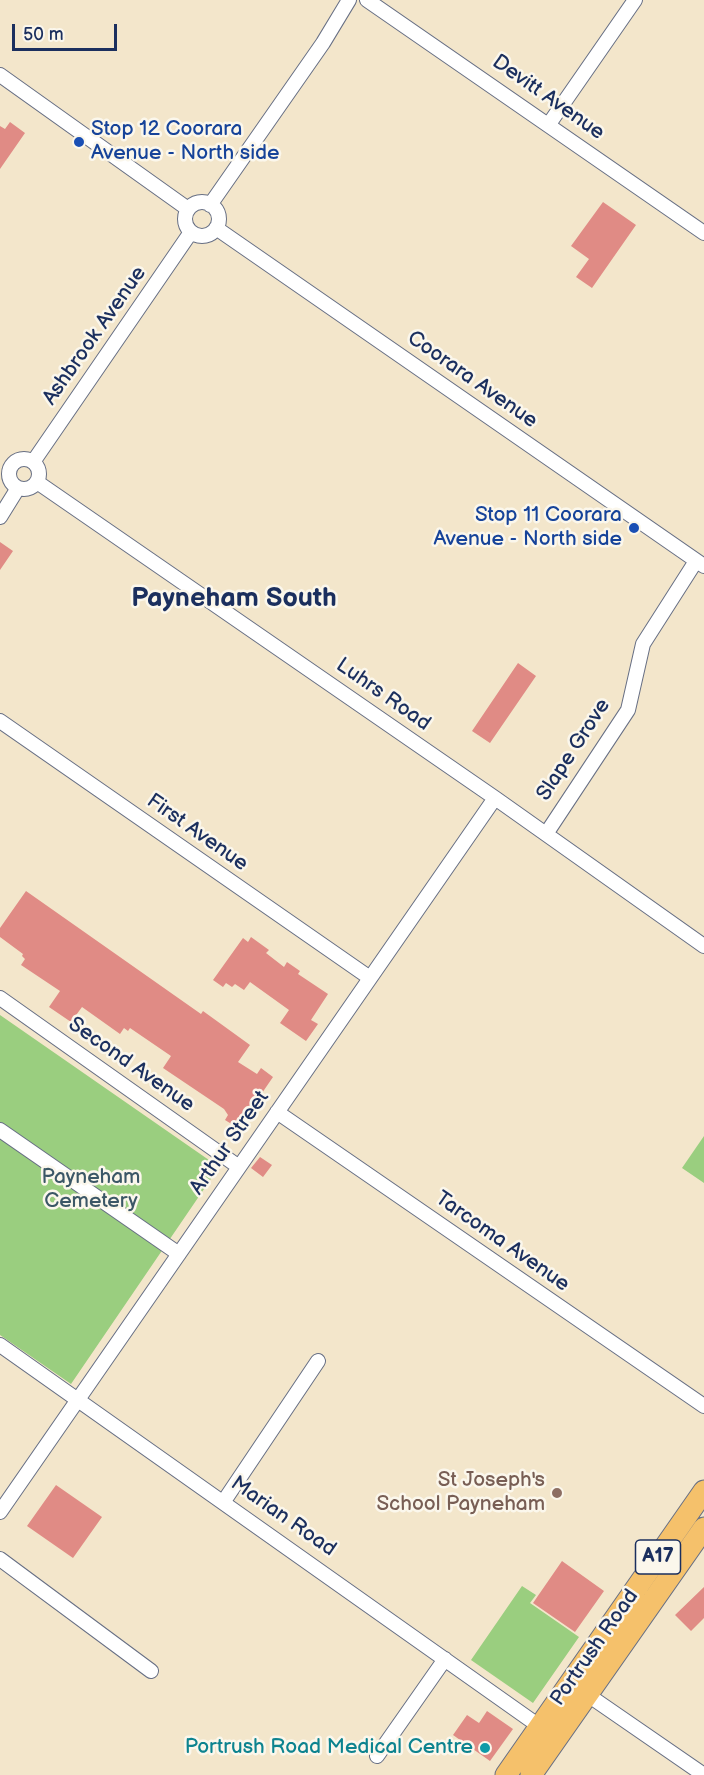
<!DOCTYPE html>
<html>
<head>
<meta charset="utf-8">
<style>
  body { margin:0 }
  #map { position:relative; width:704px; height:1775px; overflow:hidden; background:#f3e6cb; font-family:"Balsamiq Sans",sans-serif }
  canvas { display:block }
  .scale { position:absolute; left:12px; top:24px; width:105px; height:27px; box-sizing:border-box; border:3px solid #1b2f5e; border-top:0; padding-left:8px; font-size:18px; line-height:21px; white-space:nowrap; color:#1b2f5e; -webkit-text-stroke:4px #fbf7ec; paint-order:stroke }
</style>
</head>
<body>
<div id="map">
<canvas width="704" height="1775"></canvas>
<div class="scale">50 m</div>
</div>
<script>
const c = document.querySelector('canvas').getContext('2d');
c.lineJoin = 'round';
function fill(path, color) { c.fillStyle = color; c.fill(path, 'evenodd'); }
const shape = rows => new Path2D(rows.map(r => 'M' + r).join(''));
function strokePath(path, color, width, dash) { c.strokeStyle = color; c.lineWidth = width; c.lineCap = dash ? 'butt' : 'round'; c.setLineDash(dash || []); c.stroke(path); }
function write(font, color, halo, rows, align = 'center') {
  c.font = font + ' "Balsamiq Sans",sans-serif'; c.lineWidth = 5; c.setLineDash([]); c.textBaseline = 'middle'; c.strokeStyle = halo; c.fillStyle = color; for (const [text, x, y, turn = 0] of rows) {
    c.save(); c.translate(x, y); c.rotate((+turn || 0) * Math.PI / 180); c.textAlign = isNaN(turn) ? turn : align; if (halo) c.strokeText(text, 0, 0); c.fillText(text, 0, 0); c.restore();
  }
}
const green = shape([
  [0,1015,219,1167,71,1384,0,1335],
  [704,1136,704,1183,682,1168],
  [522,1586,536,1595,530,1603,579,1637,533,1703,471,1660]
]);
const building = shape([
  [10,122,25,133,0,169,0,126,5,129],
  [603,202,636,225,592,288,576,277,589,259,571,246],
  [0,542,13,551,0,570],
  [518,663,536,676,490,743,472,731],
  [26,891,201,1014,203,1011,250,1045,238,1062,257,1074,261,1068,273,1077,238,1128,225,1120,228,1115,224,1109,163,1068,171,1056,130,1028,128,1031,124,1028,120,1034,82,1007,71,1022,49,1007,60,991,21,965,25,959,22,956,23,954,0,937,0,928],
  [251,937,269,950,266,953,284,967,287,962,300,971,298,974,328,994,311,1020,318,1024,306,1041,280,1023,289,1010,250,982,244,990,235,984,232,987,226,983,223,987,213,980,243,938,248,942],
  [260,1157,272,1165,263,1177,251,1168],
  [56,1485,102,1517,73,1558,27,1526],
  [562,1561,604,1591,575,1632,533,1603],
  [704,1587,704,1618,691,1631,675,1615],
  [487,1711,513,1729,490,1761,453,1735,467,1715,479,1723]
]);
const minor = shape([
  [367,0,704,233],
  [0,75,188,209],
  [549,124,635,0],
  '185 219a17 17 0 1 1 34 0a17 17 0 1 1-34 0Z',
  [210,205,323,43,349,0],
  [216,228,704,566],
  '9 474a15 15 0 1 1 30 0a15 15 0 1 1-30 0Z',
  [33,462,191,232],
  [37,482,495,798,704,946],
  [0,517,18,488],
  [0,721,370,978],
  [546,834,628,710,643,644,696,561],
  [0,998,239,1167],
  [277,1112,704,1406],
  [0,1130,179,1254],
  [0,1345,539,1726],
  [224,1501,318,1361],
  [0,1512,495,798],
  [0,1559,151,1671],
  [588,1695,704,1775],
  [377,1756,445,1659]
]);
const highway = shape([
  [506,1775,704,1491],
  [531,1775,704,1528]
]);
const markers = [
  [79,142,6,"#1a4fb4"],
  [634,528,6,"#1a4fb4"],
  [557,1493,6,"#8d6e63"],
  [485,1748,6,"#0f9aa8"]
];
const shields = [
  [658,1557,45]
];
const shieldNames = [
  ["A17",658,1557]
];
const streetNames = [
  ["Devitt Avenue",548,98,35],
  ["Ashbrook Avenue",95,336,-55],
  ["Coorara Avenue",472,380,35],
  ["Luhrs Road",383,695,35],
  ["Slape Grove",574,750,-57],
  ["First Avenue",197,833,35],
  ["Second Avenue",131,1065,35],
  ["Arthur Street",230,1143,-55],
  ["Tarcoma Avenue",502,1242,35],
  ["Marian Road",283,1517,35],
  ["Portrush Road",595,1648,-55]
];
const transitNames = [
  ["Stop 12 Coorara",91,130],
  ["Avenue - North side",91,154],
  ["Stop 11 Coorara",622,516,"right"],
  ["Avenue - North side",622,540,"right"]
];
const parkNames = [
  ["Payneham",91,1178],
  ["Cemetery",91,1202]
];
const educationNames = [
  ["St Joseph's",545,1481],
  ["School Payneham",545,1505]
];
const cultureNames = [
  ["Portrush Road Medical Centre",473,1748]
];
const districtNames = [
  ["Payneham South",234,599]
];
fill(green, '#9ace7f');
fill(building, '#e08b85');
strokePath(minor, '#676f84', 16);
strokePath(highway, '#676f84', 23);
strokePath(minor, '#fff', 14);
strokePath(highway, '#f5c16b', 21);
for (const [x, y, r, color] of markers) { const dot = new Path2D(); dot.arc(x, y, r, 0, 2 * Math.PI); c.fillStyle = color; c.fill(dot); strokePath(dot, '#fbf7ec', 2); }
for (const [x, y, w] of shields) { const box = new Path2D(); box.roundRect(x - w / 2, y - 17, w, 34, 4.5); c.fillStyle = '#fbf7ec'; c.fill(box); strokePath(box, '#1b2f5e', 1.5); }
write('bold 20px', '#1b2f5e', null, shieldNames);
write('21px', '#1b2f5e', '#fbf7ec', streetNames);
write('21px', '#164399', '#fbf7ec', transitNames, 'left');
write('21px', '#3b5766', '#fbf7ec', parkNames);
write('21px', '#785e54', '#fbf7ec', educationNames, 'right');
write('21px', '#0d838f', '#fbf7ec', cultureNames, 'right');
write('bold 27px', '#1b2f5e', '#fbf7ec', districtNames);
</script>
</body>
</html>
